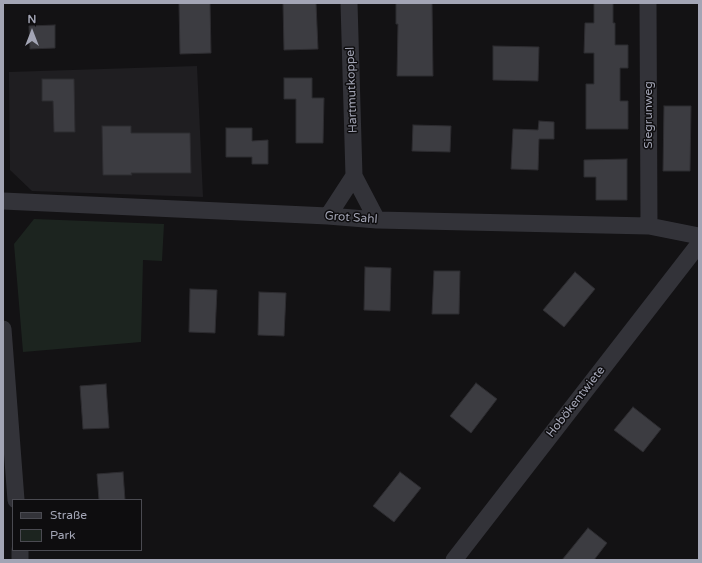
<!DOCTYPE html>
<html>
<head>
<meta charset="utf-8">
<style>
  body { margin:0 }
  #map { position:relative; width:702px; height:563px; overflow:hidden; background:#131214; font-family:"Varela Round",sans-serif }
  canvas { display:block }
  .frame { position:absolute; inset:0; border:4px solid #a3a5b5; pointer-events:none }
  .legend { position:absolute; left:12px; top:499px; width:130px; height:52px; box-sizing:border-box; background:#0e0d0f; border:1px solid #4a4a51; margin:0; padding:5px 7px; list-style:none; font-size:12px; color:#a3a5b5 }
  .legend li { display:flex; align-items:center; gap:8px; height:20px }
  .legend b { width:20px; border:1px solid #4a4a51 }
  .north { position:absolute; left:12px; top:12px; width:40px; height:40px; -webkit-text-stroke:3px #0e0d0f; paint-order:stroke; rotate:0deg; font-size:11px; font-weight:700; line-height:16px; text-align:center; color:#a3a5b5 }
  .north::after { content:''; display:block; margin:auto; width:14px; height:18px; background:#a3a5b5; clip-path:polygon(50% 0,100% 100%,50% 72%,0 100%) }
</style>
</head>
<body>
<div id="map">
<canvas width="702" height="563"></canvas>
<div class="frame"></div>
<ul class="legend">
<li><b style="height:5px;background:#333339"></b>Straße</li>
<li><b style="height:11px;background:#1c241f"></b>Park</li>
</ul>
<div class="north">N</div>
</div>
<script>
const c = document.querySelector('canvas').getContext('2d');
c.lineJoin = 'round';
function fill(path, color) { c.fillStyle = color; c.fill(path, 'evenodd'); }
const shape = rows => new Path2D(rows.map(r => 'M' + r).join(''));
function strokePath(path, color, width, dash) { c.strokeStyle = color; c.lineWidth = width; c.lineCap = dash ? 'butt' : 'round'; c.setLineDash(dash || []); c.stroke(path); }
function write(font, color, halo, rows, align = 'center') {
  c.font = font + ' "Varela Round",sans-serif'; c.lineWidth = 3; c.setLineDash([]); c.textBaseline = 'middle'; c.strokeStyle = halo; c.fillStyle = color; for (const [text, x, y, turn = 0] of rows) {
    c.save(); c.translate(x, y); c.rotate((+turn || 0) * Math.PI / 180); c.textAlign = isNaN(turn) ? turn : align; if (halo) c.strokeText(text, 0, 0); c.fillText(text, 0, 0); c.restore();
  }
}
const built = shape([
  [197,66,203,197,32,191,10,170,9,72]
]);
const green = shape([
  [34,219,164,224,162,261,143,260,141,342,23,352,14,244]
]);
const building = shape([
  [179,3,210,3,211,53,180,54,179,3],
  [283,3,316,3,318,49,284,50,283,3],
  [396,3,432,3,433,76,397,76,398,24,396,24,396,3],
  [594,3,613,3,613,23,615,23,615,45,628,45,628,68,620,68,620,101,628,101,628,129,586,129,586,84,594,84,594,53,584,53,585,23,594,23,594,3],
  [55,25,55,48,30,49,29,26,55,25],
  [493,46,539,47,538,81,493,80,493,46],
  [284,78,312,78,312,98,324,98,323,143,296,143,296,99,284,99,284,78],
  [42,79,74,79,75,132,54,132,53,101,42,101,42,79],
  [664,106,691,106,690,171,663,171,664,106],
  [539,121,554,122,554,139,539,139,538,170,511,169,513,129,538,130,539,121],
  [413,125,451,126,450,152,412,151,413,125],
  [102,126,131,126,131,133,190,133,191,173,131,173,132,175,103,175,102,126],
  [226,128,252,128,252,141,268,140,268,164,252,164,252,157,226,157,226,128],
  [627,159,627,200,596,200,596,177,584,177,584,160,627,159],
  [365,267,391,268,390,311,364,310,365,267],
  [434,271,460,271,459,314,432,314,434,271],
  [575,272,595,289,564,327,543,310,575,272],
  [190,289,217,290,215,333,189,332,190,289],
  [259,292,286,293,284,336,258,335,259,292],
  [476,383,497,399,471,433,450,416,476,383],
  [106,384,109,428,83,429,80,386,106,384],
  [633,407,661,429,643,452,614,430,633,407],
  [123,472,125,500,99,500,97,474,123,472],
  [400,472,421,488,394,522,373,506,400,472],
  [588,528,607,543,594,560,562,560,588,528]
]);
const minor = shape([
  [349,3,354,176,377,220],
  [648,3,649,226],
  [3,201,328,216,377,220,649,226,699,236],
  [328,216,354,176],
  [3,329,16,500],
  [20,550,20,560],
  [454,560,699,244]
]);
const streetNames = [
  ["Hartmutkoppel",352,90,-92],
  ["Siegrunweg",649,115,-90],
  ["Grot Sahl",351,218,4],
  ["Hobökentwiete",576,402,-52]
];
fill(built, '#1f1e21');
fill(green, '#1c241f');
fill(building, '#3c3c41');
strokePath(building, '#2d2c30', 1);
strokePath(minor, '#333339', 17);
write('12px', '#a3a5b5', '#0e0d0f', streetNames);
</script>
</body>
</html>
